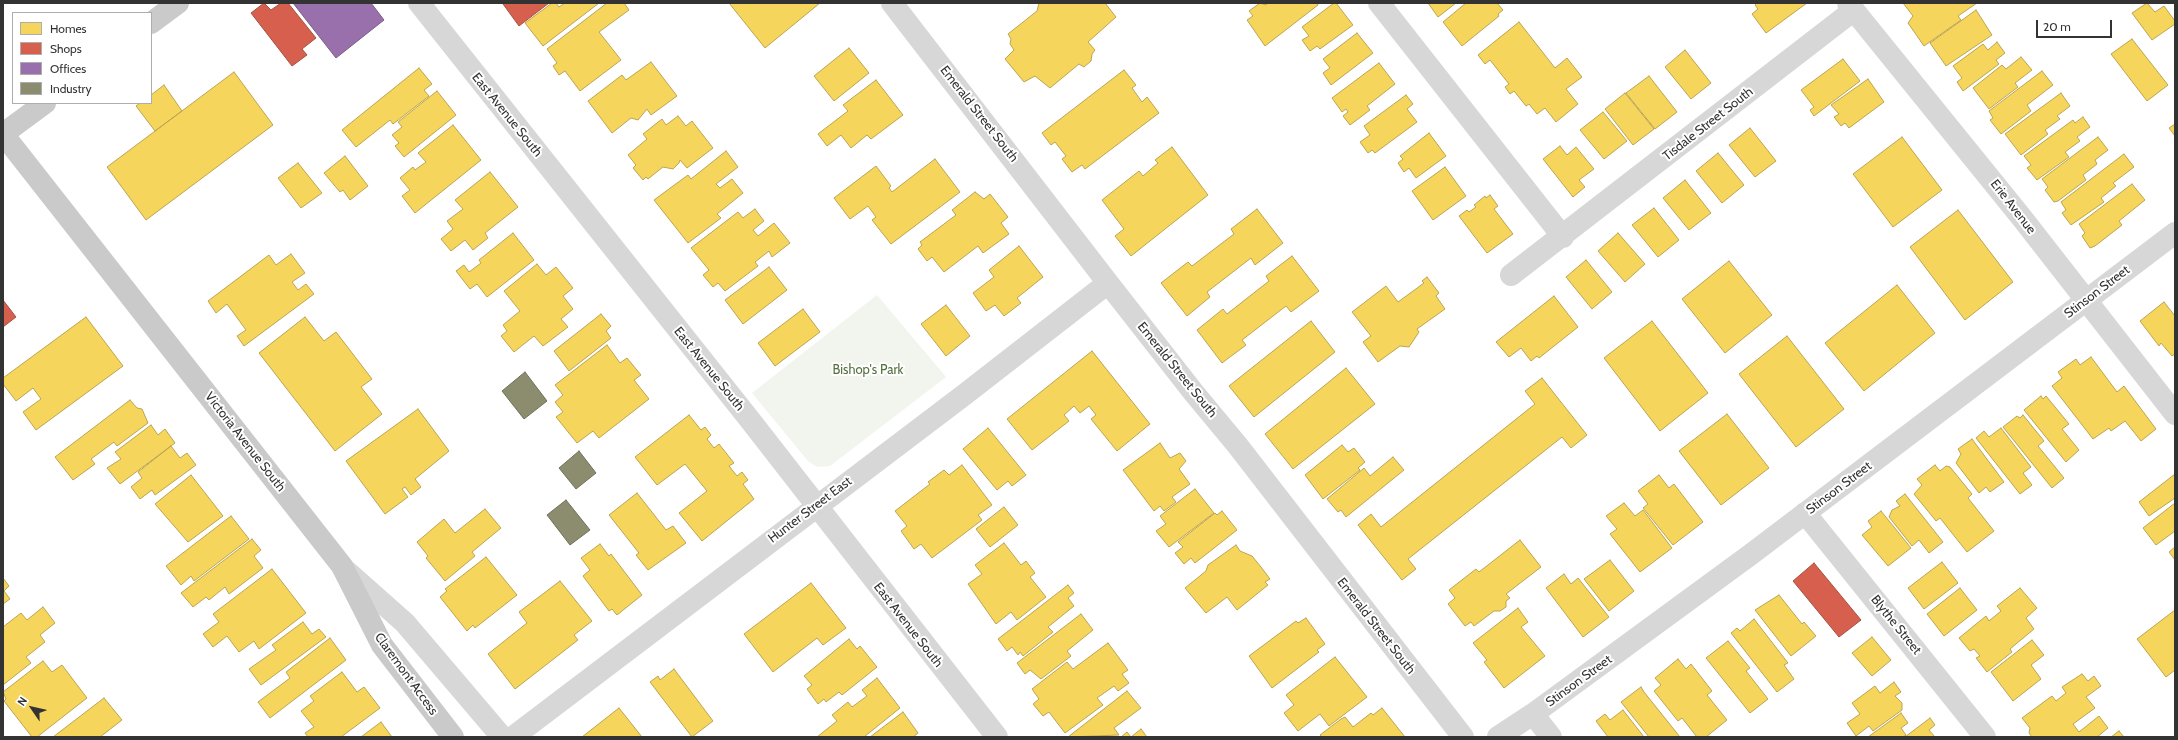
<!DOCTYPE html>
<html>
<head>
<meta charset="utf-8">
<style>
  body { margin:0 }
  #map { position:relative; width:2178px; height:740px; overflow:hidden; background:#fff; font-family:Cabin,sans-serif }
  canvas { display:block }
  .frame { position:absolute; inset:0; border:4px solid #333; pointer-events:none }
  .legend { position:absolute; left:12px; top:12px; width:140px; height:92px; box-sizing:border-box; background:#fff; border:1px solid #adadad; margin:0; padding:5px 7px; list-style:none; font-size:12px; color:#333 }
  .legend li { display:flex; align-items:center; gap:8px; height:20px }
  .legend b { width:20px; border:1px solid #adadad }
  .north { position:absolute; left:12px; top:688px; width:40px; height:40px; -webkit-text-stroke:3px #fff; paint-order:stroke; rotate:304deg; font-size:11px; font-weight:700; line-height:16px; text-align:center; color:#333 }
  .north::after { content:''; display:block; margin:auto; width:14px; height:18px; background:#333; clip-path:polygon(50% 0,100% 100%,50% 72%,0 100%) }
  .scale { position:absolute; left:2036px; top:20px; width:76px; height:18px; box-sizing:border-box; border:2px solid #333; border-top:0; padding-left:5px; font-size:12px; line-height:14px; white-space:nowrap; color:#333; -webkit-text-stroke:3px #fff; paint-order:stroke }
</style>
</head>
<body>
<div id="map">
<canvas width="2178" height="740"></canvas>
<div class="frame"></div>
<ul class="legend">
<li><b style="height:11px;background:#f6d55c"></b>Homes</li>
<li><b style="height:11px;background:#d6604d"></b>Shops</li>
<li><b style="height:11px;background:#9970ab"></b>Offices</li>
<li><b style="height:11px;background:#8c8c6e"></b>Industry</li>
</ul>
<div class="north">N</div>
<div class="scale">20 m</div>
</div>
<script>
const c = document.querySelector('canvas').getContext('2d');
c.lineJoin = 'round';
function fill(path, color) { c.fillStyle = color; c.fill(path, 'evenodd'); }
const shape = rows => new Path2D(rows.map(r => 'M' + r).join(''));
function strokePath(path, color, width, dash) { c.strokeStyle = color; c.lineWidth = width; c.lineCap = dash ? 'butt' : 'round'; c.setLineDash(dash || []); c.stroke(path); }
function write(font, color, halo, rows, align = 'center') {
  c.font = font + ' Cabin,sans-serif'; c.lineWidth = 4; c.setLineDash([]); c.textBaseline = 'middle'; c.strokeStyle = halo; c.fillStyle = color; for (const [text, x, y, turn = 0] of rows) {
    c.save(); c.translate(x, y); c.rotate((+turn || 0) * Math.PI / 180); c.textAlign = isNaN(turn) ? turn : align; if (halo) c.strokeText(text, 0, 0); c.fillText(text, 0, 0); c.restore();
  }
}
const green = shape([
  [877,295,946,377,830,466,817,467,808,461,752,393]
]);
const homes = shape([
  [552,3,556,3,559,7,565,3,599,3,543,46,525,23,552,3],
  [607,3,624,3,629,10,599,32,621,60,580,91,565,71,559,75,553,66,557,63,547,49,607,3],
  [729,3,820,3,765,48,729,3],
  [1039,3,1105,3,1116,17,1088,42,1095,50,1092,54,1091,61,1084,67,1079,64,1050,88,1035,76,1024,82,1005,59,1014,50,1010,44,1011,39,1008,34,1037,11,1039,3],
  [1260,3,1266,5,1268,3,1317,3,1318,5,1265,46,1247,20,1253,16,1249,11,1260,3],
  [1334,3,1336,3,1353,25,1320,49,1317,46,1310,51,1302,40,1309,36,1302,27,1334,3],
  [1428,3,1456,3,1438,17,1428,3],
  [1466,3,1497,3,1503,10,1498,14,1499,16,1462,46,1443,22,1466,3],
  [1757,3,1807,3,1766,33,1752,14,1758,9,1755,5,1757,3],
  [1903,3,1977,3,1958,16,1961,20,1924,46,1908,23,1913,16,1903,3],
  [2147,3,2155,12,2164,6,2175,21,2175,24,2152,40,2132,13,2147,3],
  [1976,10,1992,35,1946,66,1930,43,1976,10],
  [1519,22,1555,68,1567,58,1582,77,1566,89,1578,104,1556,122,1545,108,1537,114,1529,104,1526,106,1514,91,1510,94,1505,87,1509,84,1490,60,1485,64,1478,55,1519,22],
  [1357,33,1373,53,1331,85,1323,73,1330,68,1323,59,1357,33],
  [2132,39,2168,85,2147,101,2111,54,2132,39],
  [1997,42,2005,53,1996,60,1999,64,1963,91,1957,82,1962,78,1953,66,1983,44,1988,50,1997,42],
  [849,48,869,73,834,101,814,76,849,48],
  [1685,50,1711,83,1691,99,1665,67,1685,50],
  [2021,57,2032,70,2015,83,2018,87,1989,109,1973,88,2002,65,2006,69,2021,57],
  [1843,59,1860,81,1814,116,1810,110,1814,107,1801,90,1843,59],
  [651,62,677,96,651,115,647,109,638,120,631,118,612,133,588,101,622,75,626,80,651,62],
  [1379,63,1395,84,1367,106,1370,110,1350,125,1343,116,1348,112,1346,109,1342,112,1332,98,1379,63],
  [419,68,432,84,424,90,429,96,393,124,390,120,356,147,342,130,419,68],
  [1124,70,1136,85,1132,88,1142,102,1147,97,1159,113,1085,169,1082,165,1072,172,1062,159,1066,156,1055,142,1051,145,1042,133,1124,70],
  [2042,71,2053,85,2027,105,2031,111,2001,134,1990,120,1993,118,1989,111,2042,71],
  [234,72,273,125,146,220,107,167,234,72],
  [1649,76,1677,112,1655,129,1626,93,1649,76],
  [1868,79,1884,102,1849,128,1845,123,1841,126,1834,117,1839,114,1831,105,1868,79],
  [876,80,903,115,871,139,867,135,851,148,841,135,827,146,818,134,848,111,843,105,876,80],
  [164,85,182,111,155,131,136,106,140,103,151,103,151,95,164,85],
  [437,91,456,115,404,157,395,146,399,143,392,135,402,127,398,122,437,91],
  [1625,93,1654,129,1633,145,1605,109,1625,93],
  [2061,93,2070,106,2057,116,2060,119,2045,130,2048,134,2021,155,2005,134,2061,93],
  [1406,95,1413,104,1407,109,1417,122,1375,153,1372,150,1368,153,1360,142,1370,135,1364,126,1406,95],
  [1603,112,1627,141,1604,159,1580,130,1603,112],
  [678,116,686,126,692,121,713,148,687,168,680,160,679,163,673,169,663,167,648,179,646,177,643,180,633,168,636,165,628,155,647,139,643,134,662,119,666,125,678,116],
  [2083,117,2090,127,2077,137,2080,141,2065,152,2069,157,2037,180,2027,168,2031,165,2024,156,2073,120,2075,123,2083,117],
  [2175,124,2175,136,2169,128,2175,124],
  [453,125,481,160,415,213,402,196,410,190,400,178,413,167,415,170,426,162,418,153,453,125],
  [1750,128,1776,161,1755,177,1729,145,1750,128],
  [1429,133,1446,156,1416,178,1409,168,1404,172,1398,163,1403,159,1400,156,1429,133],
  [1902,137,1942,190,1893,227,1853,174,1902,137],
  [2098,137,2108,150,2095,160,2097,164,2083,175,2086,180,2058,201,2054,202,2045,190,2048,187,2042,179,2098,137],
  [1560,146,1567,155,1576,147,1594,169,1579,180,1585,187,1573,197,1543,159,1560,146],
  [1172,147,1208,195,1131,256,1115,236,1124,229,1102,200,1139,171,1143,176,1158,163,1155,160,1172,147],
  [726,151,738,167,716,184,720,188,732,179,743,193,717,214,721,218,688,243,654,200,688,175,691,179,726,151],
  [1718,153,1744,185,1722,203,1696,171,1718,153],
  [2124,154,2134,167,2113,183,2116,186,2101,198,2104,202,2071,225,2062,213,2066,210,2061,202,2124,154],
  [345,156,368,186,350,200,343,190,340,192,324,173,345,156],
  [935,159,960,192,891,244,872,220,876,217,868,206,850,219,834,198,876,166,891,186,889,188,892,192,935,159],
  [298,163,322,193,301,208,278,178,298,163],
  [1445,167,1466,196,1433,220,1412,191,1445,167],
  [490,172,518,207,485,233,488,238,473,250,465,240,451,251,441,239,453,229,447,221,463,209,455,200,490,172],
  [1685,180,1711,213,1689,230,1663,198,1685,180],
  [2132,184,2145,200,2119,221,2122,225,2095,246,2090,248,2082,236,2085,233,2079,224,2132,184],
  [975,192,984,199,990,194,1008,217,1001,223,1009,234,983,253,978,246,944,272,932,257,927,261,918,249,922,245,920,242,956,215,952,210,975,192],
  [1490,195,1498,206,1494,209,1513,234,1487,253,1459,216,1467,210,1469,212,1476,207,1474,205,1485,196,1486,198,1490,195],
  [1654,208,1679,240,1658,257,1632,225,1654,208],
  [755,209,764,221,753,230,758,236,774,223,790,243,772,257,769,251,755,262,758,266,725,291,718,283,713,287,703,275,709,270,691,248,738,212,743,218,755,209],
  [1257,209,1283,243,1255,265,1251,258,1207,292,1210,297,1187,316,1161,283,1188,262,1192,266,1234,234,1231,229,1257,209],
  [1958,210,2013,282,1965,320,1910,247,1958,210],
  [513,233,534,260,487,297,477,284,470,289,456,271,464,265,469,272,481,263,479,260,513,233],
  [1618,233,1645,264,1625,282,1598,251,1618,233],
  [1019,246,1043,277,1017,298,1021,303,1004,316,995,305,986,311,973,293,994,277,989,270,1019,246],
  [291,254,305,273,292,282,298,290,306,284,314,294,244,346,237,336,246,330,227,304,216,313,208,301,269,255,276,265,291,254],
  [1292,256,1319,291,1291,312,1286,306,1242,340,1246,345,1222,363,1197,330,1223,309,1227,314,1269,281,1266,276,1292,256],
  [1586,260,1612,292,1592,309,1566,277,1586,260],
  [1729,261,1772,315,1725,353,1682,299,1729,261],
  [537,264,546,275,556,267,573,288,563,296,573,309,561,319,568,327,543,346,534,336,514,352,501,336,507,331,503,325,520,311,504,291,537,264],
  [769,267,787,290,743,324,725,300,769,267],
  [1427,277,1439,293,1436,296,1445,309,1417,329,1419,332,1409,347,1400,346,1378,362,1363,342,1371,336,1352,312,1386,286,1398,302,1424,283,1422,281,1427,277],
  [1897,285,1935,333,1864,391,1825,343,1897,285],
  [1554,296,1578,327,1539,358,1537,356,1531,361,1521,348,1509,357,1496,342,1554,296],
  [2164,302,2175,316,2175,354,2172,356,2161,343,2159,346,2140,321,2164,302],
  [946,305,970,336,946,356,921,324,946,305],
  [803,309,820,332,775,366,758,343,803,309],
  [601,314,611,326,606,331,611,338,569,371,554,351,601,314],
  [86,317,123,366,36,430,23,412,41,399,33,388,16,401,3,384,3,378,86,317],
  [305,317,324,341,336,332,372,379,361,387,382,414,335,451,259,353,305,317],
  [1311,321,1335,352,1254,417,1229,386,1311,321],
  [1652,321,1708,393,1660,431,1604,358,1652,321],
  [1787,336,1844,409,1796,447,1739,374,1787,336],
  [607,345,620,363,627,358,641,375,634,380,649,399,599,438,593,431,577,443,556,417,563,412,555,402,563,395,555,385,607,345],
  [1092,351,1150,424,1117,451,1091,419,1096,415,1089,406,1080,413,1074,406,1064,415,1069,421,1032,450,1007,419,1092,351],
  [2091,357,2117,392,2124,386,2156,429,2141,441,2125,421,2111,431,2109,428,2093,439,2052,386,2062,378,2058,372,2076,359,2080,365,2091,357],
  [1346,368,1375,404,1293,469,1265,434,1346,368],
  [1542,378,1587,435,1571,448,1562,437,1408,559,1416,569,1402,580,1358,525,1371,514,1381,527,1535,404,1525,391,1542,378],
  [2041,396,2043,399,2046,396,2069,424,2062,429,2079,450,2066,462,2024,410,2041,396],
  [130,400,137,408,142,409,148,423,117,446,114,442,91,459,95,464,73,480,55,457,130,400],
  [418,409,449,451,415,479,421,487,411,495,405,487,402,489,408,497,385,514,346,461,418,409],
  [1727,414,1769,468,1721,505,1679,451,1727,414],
  [689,415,701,430,705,427,711,435,707,439,714,448,719,444,734,463,729,466,737,476,742,472,748,480,743,484,754,499,702,541,679,513,707,491,685,464,657,485,635,457,689,415],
  [2023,415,2044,441,2038,446,2064,478,2052,488,2003,427,2017,416,2020,418,2023,415],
  [151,425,158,435,165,429,175,443,120,484,107,468,121,459,115,452,151,425],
  [988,428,1026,475,1012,486,1008,481,997,490,963,449,988,428],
  [2001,428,2031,467,2023,473,2032,485,2020,494,1976,438,1984,431,1989,437,2001,428],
  [1972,439,2004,482,1990,492,1986,487,1979,493,1956,463,1961,454,1958,449,1972,439],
  [1160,443,1170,458,1180,453,1186,461,1179,469,1190,484,1172,497,1176,502,1164,511,1160,506,1154,511,1123,470,1160,443],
  [1342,445,1348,452,1354,448,1365,462,1358,468,1360,470,1323,499,1305,475,1342,445],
  [171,446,180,458,187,453,196,465,155,495,152,490,140,499,131,487,142,478,138,472,171,446],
  [1393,457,1404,470,1346,517,1341,510,1338,512,1327,499,1364,468,1370,476,1393,457],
  [962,465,992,505,978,515,982,520,932,558,921,544,914,549,901,531,907,526,895,511,930,484,928,482,944,470,949,475,962,465],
  [1935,465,1940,471,1946,466,1950,467,1972,494,1968,498,1994,531,1967,552,1940,518,1936,521,1914,494,1922,485,1917,479,1935,465],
  [2175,474,2175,498,2149,516,2139,502,2175,474],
  [191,475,223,516,188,542,155,504,191,475],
  [1659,475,1669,488,1674,484,1703,522,1673,545,1643,508,1648,504,1638,491,1659,475],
  [1195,489,1214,513,1169,547,1156,531,1166,524,1160,516,1195,489],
  [637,493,666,530,673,526,686,543,648,570,636,555,639,553,609,515,637,493],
  [1905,494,1943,542,1929,553,1919,540,1912,546,1889,517,1892,510,1900,506,1896,501,1905,494],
  [1624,503,1635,516,1643,510,1672,548,1640,572,1610,534,1617,529,1606,516,1624,503],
  [2175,503,2175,531,2156,545,2143,528,2175,503],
  [1004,507,1018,525,990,547,976,529,1004,507],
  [485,509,501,528,472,552,475,556,445,581,426,558,428,556,417,542,444,519,455,533,485,509],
  [1222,511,1237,530,1195,563,1191,558,1184,564,1175,553,1183,547,1178,542,1215,513,1217,515,1222,511],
  [1881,511,1911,548,1888,566,1862,535,1872,527,1868,521,1881,511],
  [231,516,249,539,194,581,191,576,181,585,166,566,231,516],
  [252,539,261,550,254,556,263,568,229,594,225,587,209,600,206,597,193,607,181,593,252,539],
  [1520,540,1541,567,1506,594,1510,598,1506,601,1506,607,1500,611,1494,611,1474,626,1471,622,1465,626,1448,604,1455,598,1449,590,1476,569,1479,572,1520,540],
  [1004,543,1021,565,1026,561,1035,573,1030,577,1046,597,1017,620,1011,612,996,624,968,584,982,574,975,565,1004,543],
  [600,544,609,556,611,554,642,595,617,615,612,609,609,611,583,576,590,570,581,558,600,544],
  [1236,545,1240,551,1252,556,1261,567,1270,579,1265,582,1268,585,1237,610,1227,597,1206,613,1185,588,1206,571,1208,565,1236,545],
  [2175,547,2175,560,2169,552,2175,547],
  [486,557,517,595,475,628,473,625,467,631,440,597,447,591,445,589,486,557],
  [1610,560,1634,591,1609,611,1584,579,1610,560],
  [1942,562,1958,583,1924,609,1908,588,1942,562],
  [272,569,306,613,259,649,254,641,239,652,227,636,213,647,203,634,219,622,213,614,272,569],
  [1564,574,1571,584,1578,578,1609,617,1583,637,1546,588,1564,574],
  [3,578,9,586,4,591,10,599,3,604,3,578],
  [560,581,592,621,574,635,578,640,515,689,488,654,527,623,519,612,560,581],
  [811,583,846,628,823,645,817,638,773,672,744,634,811,583],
  [1068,585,1074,593,1068,598,1074,606,1048,627,1053,632,1023,656,1020,652,1018,655,1012,647,1007,651,998,639,1068,585],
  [1960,588,1977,610,1944,636,1927,614,1960,588],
  [2020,588,2037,608,2026,618,2034,629,2010,649,2012,652,1987,672,1976,658,1980,656,1974,649,1970,651,1959,638,1986,616,1989,621,2001,611,1997,606,2020,588],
  [1779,595,1802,624,1804,622,1816,636,1791,656,1755,610,1779,595],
  [43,607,55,623,40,635,45,642,26,657,31,663,3,685,3,627,21,613,27,620,43,607],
  [1518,608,1528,622,1521,627,1545,656,1504,688,1484,662,1487,660,1473,643,1518,608],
  [2175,610,2175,670,2166,677,2137,639,2175,610],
  [1081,614,1093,630,1067,651,1071,656,1041,679,1030,670,1025,674,1017,663,1081,614],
  [1306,618,1325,644,1317,650,1319,652,1272,688,1249,656,1296,621,1298,623,1306,618],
  [1754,619,1788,663,1784,665,1794,679,1777,692,1731,633,1737,628,1740,631,1754,619],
  [303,622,312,634,319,629,326,637,261,685,249,669,276,650,272,645,303,622],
  [1872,637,1891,660,1872,676,1852,653,1872,637],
  [330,638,346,660,270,718,258,702,290,678,286,672,330,638],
  [849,639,857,649,860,646,877,667,842,695,839,692,826,702,824,699,818,704,807,689,812,685,804,676,849,639],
  [2032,640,2044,655,2031,665,2041,679,2013,701,1991,672,2032,640],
  [1728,641,1750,668,1746,671,1768,699,1750,713,1706,658,1728,641],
  [1108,643,1128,670,1122,674,1129,683,1118,691,1114,686,1097,698,1103,705,1065,733,1049,712,1043,716,1033,704,1039,699,1032,689,1067,662,1073,669,1108,643],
  [1335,657,1367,697,1329,726,1320,714,1298,731,1284,713,1294,705,1286,695,1335,657],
  [1678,659,1686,669,1691,664,1712,691,1707,695,1727,720,1706,737,1697,737,1682,718,1678,721,1654,691,1661,685,1655,678,1678,659],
  [43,661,52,672,62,665,87,698,37,737,32,737,4,701,6,699,3,692,43,661],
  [674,669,713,721,692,737,650,682,658,676,660,680,674,669],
  [342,672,357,692,364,687,380,708,341,737,308,737,305,733,314,727,301,711,314,701,310,696,342,672],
  [2082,674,2088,681,2094,676,2101,686,2086,697,2095,708,2073,724,2079,732,2099,716,2108,728,2097,737,2032,737,2029,733,2030,728,2022,718,2052,696,2056,701,2066,693,2062,687,2082,674],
  [877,678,900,708,864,737,817,737,837,721,832,715,848,702,852,707,867,696,862,690,877,678],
  [1894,682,1901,692,1895,696,1902,703,1902,710,1873,731,1869,726,1856,736,1847,723,1860,714,1852,703,1875,686,1880,693,1894,682],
  [1641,687,1644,692,1680,737,1649,737,1621,702,1641,687],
  [1127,691,1141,708,1114,728,1119,735,1068,737,1127,691],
  [104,698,122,720,100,737,53,737,104,698],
  [619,708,642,737,582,737,619,708],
  [1382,708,1405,737,1322,737,1320,735,1341,719,1345,717,1353,727,1371,713,1373,715,1382,708],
  [1623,710,1644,737,1608,737,1596,721,1605,714,1610,720,1623,710],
  [903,712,918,733,913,737,870,737,903,712],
  [1901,713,1908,723,1901,728,1906,735,1903,737,1868,737,1901,713],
  [1930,718,1935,725,1929,730,1935,737,1905,737,1930,718],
  [381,722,392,737,361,737,381,722],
  [1141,729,1147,737,1121,737,1127,732,1131,737,1141,729],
  [2119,731,2124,737,2111,737,2119,731]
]);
const shops = shape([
  [264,3,271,10,281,3,288,3,316,38,302,49,307,55,292,66,251,13,264,3],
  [505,3,549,3,519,26,503,4,505,3],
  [3,300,16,317,3,327,3,300],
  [1814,563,1861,620,1839,637,1793,581,1814,563]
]);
const offices = shape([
  [293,3,371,3,384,20,336,58,293,3]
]);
const industry = shape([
  [525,372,547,401,524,419,502,391,525,372],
  [579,451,596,473,576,489,559,468,579,451],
  [566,500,590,530,570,545,547,515,566,500]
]);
const minor = shape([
  [419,3,750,420,997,737],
  [892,3,1108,283,1194,393,1238,446,1463,737],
  [1379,3,1563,237],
  [1848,3,2022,218,2175,414],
  [1511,275,1854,10],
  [1805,513,1985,737],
  [343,568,405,623,502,737],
  [1533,714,1551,737],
  [513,737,964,395,1108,283],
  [1498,737,1533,714,1750,555,2175,233]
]);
const major = shape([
  [151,23,178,3],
  [3,134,342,566,382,645,453,737],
  [3,134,45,103]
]);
const streetNames = [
  ["Emerald Street South",979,114,52],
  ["East Avenue South",507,115,51],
  ["Tisdale Street South",1708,124,-38],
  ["Erie Avenue",2013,207,52],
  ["Stinson Street",2097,292,-37],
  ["East Avenue South",709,369,51],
  ["Emerald Street South",1177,370,51],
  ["Victoria Avenue South",245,442,52],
  ["Stinson Street",1839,488,-37],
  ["Hunter Street East",810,510,-37],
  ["East Avenue South",908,625,52],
  ["Blythe Street",1896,625,51],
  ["Emerald Street South",1376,626,52],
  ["Claremont Access",406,674,54],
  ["Stinson Street",1579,681,-36]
];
const parkNames = [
  ["Bishop's Park",868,370]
];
fill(green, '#f1f5ed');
fill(homes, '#f6d55c');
strokePath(homes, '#bca450', 1);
fill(shops, '#d6604d');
strokePath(shops, '#a55245', 1);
fill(offices, '#9970ab');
strokePath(offices, '#7a5e87', 1);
fill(industry, '#8c8c6e');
strokePath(industry, '#71715c', 1);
strokePath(minor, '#d7d7d7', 22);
strokePath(major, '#cacaca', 22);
write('13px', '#333', '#fff', streetNames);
write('13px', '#56703f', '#fff', parkNames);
</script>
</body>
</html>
